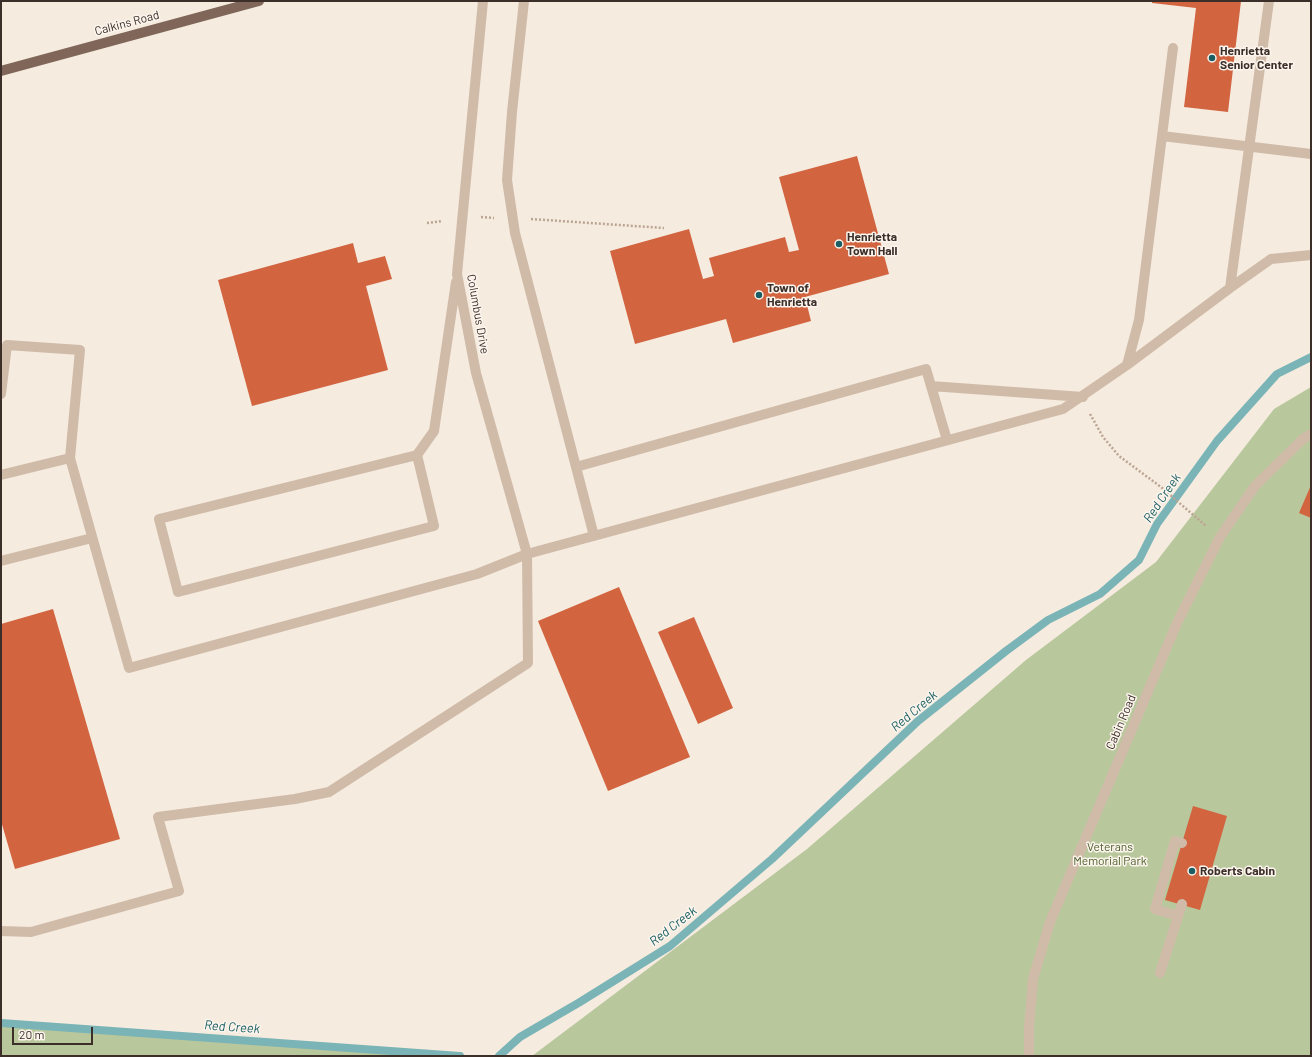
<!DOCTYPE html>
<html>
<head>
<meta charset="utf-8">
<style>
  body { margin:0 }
  #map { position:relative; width:1312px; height:1057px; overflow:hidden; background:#f5ebdf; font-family:Barlow,sans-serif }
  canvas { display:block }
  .frame { position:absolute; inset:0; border:2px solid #3c2f2a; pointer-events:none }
  .scale { position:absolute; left:12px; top:1027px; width:81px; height:18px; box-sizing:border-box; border:2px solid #3c2f2a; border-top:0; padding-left:5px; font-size:12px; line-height:14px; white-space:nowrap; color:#3c2f2a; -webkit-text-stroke:3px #fcf5ed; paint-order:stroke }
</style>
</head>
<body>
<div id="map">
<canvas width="1312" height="1057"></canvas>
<div class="frame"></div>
<div class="scale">20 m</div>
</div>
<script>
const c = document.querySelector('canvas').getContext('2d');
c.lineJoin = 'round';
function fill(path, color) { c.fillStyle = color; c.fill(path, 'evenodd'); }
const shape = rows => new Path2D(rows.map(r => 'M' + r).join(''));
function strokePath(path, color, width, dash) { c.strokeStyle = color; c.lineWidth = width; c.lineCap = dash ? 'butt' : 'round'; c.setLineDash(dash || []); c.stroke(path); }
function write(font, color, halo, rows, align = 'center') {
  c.font = font + ' Barlow,sans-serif'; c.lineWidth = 3; c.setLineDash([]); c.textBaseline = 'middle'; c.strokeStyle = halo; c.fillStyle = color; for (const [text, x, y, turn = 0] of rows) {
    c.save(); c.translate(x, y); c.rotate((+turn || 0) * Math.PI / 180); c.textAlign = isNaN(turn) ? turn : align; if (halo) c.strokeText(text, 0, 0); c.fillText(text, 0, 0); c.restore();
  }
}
const green = shape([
  [1311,387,1311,1056,532,1056,807,849,1026,660,1156,562,1274,409],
  [1,1023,364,1049,460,1056,1,1056]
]);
const stream = shape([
  [1,1023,460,1056],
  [499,1056,520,1037,580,1002,670,946,772,859,918,721,1006,651,1048,620,1100,594,1139,560,1157,524,1217,441,1277,374,1311,357]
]);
const building = shape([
  [1152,1,1241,1,1228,112,1184,107,1196,8,1152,3],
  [857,156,889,274,805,297,811,321,733,343,726,319,635,344,610,251,689,229,703,279,714,276,709,258,785,237,789,252,799,250,779,177],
  [353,243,358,263,385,256,392,279,366,286,388,370,252,406,218,280],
  [1311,485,1311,518,1299,513],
  [619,587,690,757,608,791,538,621],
  [53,609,120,839,15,869,1,821,1,624],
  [694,617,733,708,698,724,658,632],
  [1193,806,1227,816,1200,910,1165,900]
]);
const path = shape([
  [481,217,494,218],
  [531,219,664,228],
  [427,223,442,221],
  [1090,414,1103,437,1119,456,1161,487,1206,526]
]);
const minor = shape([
  [524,1,512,112,507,180,515,233,594,536],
  [1173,48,1162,136,1311,154],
  [1230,288,1271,259,1311,255],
  [1127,365,1230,288,1269,1],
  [931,386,1083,397],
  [1,394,7,345,80,350,70,458],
  [417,455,434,526,178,592,159,519,417,455,434,431,456,282],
  [576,467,926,369,947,440],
  [1,475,70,458,129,668,477,574,527,554,1063,409,1127,365,1139,320,1162,136],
  [1,561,92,538],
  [1178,916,1155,909,1175,841,1182,843],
  [1,931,31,932,179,891,158,817,295,799,329,792,528,663,527,554,476,373,457,274,483,1],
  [1160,973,1182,904],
  [1029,1056,1029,1028,1033,979,1050,922,1177,623,1220,537,1255,486,1304,438,1311,434]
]);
const major = shape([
  [1,71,259,1]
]);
const markers = [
  [1212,58,4,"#1a5e63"],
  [839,244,4,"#1a5e63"],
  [759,295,4,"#1a5e63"],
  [1192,871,4,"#1a5e63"]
];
const streetNames = [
  ["Calkins Road",127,23,-15],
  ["Columbus Drive",478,314,80],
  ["Cabin Road",1121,722,-67]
];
const poiNames = [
  ["Henrietta",1220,51],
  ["Senior Center",1220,65],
  ["Henrietta",847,237],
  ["Town Hall",847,251],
  ["Town of",767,288],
  ["Henrietta",767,302],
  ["Roberts Cabin",1200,871]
];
const parkNames = [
  ["Veterans",1110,847],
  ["Memorial Park",1110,861]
];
const waterNames = [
  ["Red Creek",1162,498,-56],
  ["Red Creek",914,711,-40],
  ["Red Creek",673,926,-38],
  ["Red Creek",232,1027,4]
];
fill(green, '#b9c79d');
strokePath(stream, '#7bb4b6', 8);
fill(building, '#d26440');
strokePath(path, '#bca493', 2.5, [2, 2]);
strokePath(minor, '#d0bba9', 10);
strokePath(major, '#7f6659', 10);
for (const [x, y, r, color] of markers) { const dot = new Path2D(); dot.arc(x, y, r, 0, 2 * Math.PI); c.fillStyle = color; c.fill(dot); strokePath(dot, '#fcf5ed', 1.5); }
write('12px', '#3c2f2a', '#fcf5ed', streetNames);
write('bold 12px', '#3c2f2a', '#fcf5ed', poiNames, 'left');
write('12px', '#4b5d2a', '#fcf5ed', parkNames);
write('italic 13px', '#1a5e63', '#fcf5ed', waterNames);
</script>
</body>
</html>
